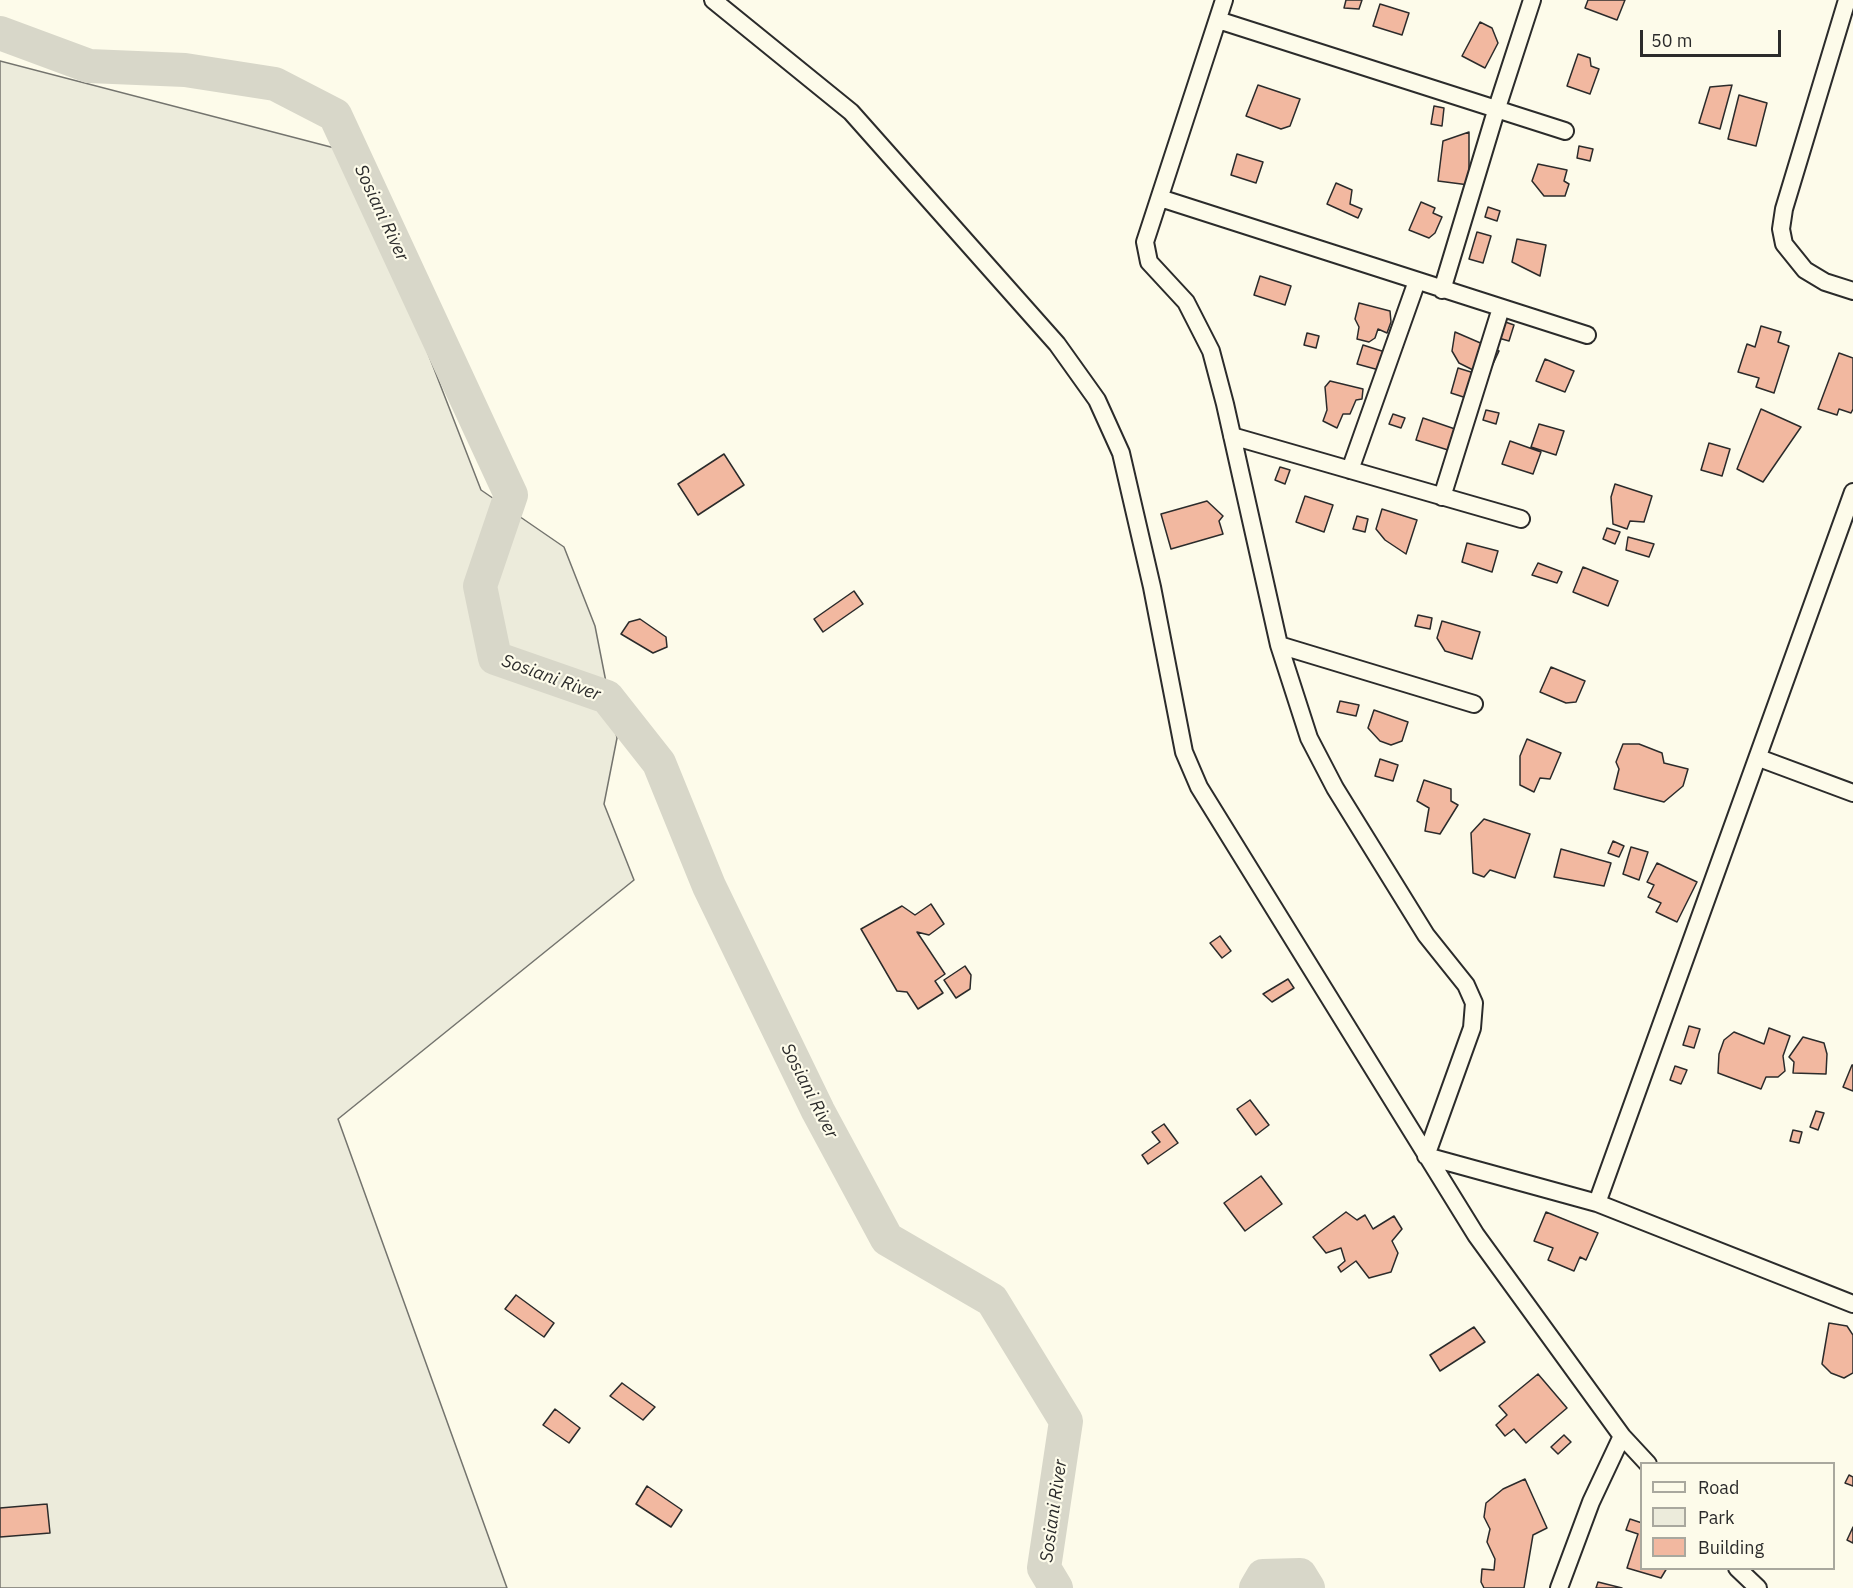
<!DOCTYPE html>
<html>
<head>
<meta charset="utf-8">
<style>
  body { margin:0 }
  #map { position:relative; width:1853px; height:1588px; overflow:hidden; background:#fdfbea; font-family:"IBM Plex Sans",sans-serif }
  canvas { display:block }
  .legend { position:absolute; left:1640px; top:1462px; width:195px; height:108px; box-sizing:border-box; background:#fdfbea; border:2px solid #a9a89e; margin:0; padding:8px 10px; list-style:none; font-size:18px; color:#2b2b2b }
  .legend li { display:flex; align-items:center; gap:12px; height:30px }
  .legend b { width:30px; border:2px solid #a9a89e }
  .scale { position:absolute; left:1640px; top:30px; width:141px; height:27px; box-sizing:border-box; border:3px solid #2b2b2b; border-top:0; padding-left:8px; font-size:18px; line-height:21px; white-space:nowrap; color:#2b2b2b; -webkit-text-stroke:4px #fdfbea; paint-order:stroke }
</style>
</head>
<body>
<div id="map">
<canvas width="1853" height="1588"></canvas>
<ul class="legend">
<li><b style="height:8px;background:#fdfbea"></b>Road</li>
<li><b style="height:16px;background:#ecebdb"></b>Park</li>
<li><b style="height:16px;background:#f2b8a0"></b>Building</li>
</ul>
<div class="scale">50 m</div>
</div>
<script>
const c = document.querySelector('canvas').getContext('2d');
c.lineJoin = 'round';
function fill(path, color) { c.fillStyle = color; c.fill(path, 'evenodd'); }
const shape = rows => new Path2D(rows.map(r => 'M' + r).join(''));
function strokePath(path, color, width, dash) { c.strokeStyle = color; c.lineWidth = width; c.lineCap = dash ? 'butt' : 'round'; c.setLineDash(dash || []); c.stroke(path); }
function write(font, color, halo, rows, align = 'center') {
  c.font = font + ' "IBM Plex Sans",sans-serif'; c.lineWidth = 4.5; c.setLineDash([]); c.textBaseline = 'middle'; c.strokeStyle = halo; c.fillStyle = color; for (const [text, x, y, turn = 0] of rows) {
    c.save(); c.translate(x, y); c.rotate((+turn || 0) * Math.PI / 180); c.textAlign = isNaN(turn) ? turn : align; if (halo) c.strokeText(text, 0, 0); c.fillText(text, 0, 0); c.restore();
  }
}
const green = shape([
  [0,61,350,152,481,490,564,547,595,626,617,738,604,804,634,880,338,1119,507,1588,0,1588,0,61]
]);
const river = shape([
  [0,33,89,66,185,70,275,84,335,115,511,495,480,586,495,658,607,697,659,763,709,886,818,1111,887,1239,992,1300,1066,1421,1044,1568,1056,1588],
  [1256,1588,1263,1576,1300,1575,1308,1588]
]);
const building = shape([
  [1346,0,1362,0,1359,9,1344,8,1346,0],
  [1588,0,1625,0,1617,20,1585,8,1588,0],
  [1380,4,1409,13,1402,35,1373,26,1380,4],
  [1480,22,1492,28,1498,43,1485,68,1462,56,1480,22],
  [1578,54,1590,58,1591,66,1599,69,1590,94,1567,86,1578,54],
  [1258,85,1300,99,1290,126,1281,129,1246,116,1258,85],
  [1732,85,1720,129,1699,123,1710,87,1732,85],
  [1739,95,1767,103,1756,146,1728,139,1739,95],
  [1434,106,1444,108,1442,126,1431,124,1434,106],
  [1469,132,1469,185,1438,181,1443,141,1469,132],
  [1579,146,1593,149,1590,161,1577,158,1579,146],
  [1237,154,1263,162,1256,183,1231,175,1237,154],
  [1538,164,1567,170,1564,181,1569,184,1565,196,1544,196,1532,181,1538,164],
  [1336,183,1352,190,1350,204,1362,209,1358,218,1327,204,1336,183],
  [1421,202,1435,208,1433,213,1442,217,1435,233,1429,238,1409,230,1421,202],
  [1488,207,1500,211,1497,221,1485,217,1488,207],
  [1477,232,1491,236,1483,263,1469,259,1477,232],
  [1517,239,1546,245,1540,276,1512,262,1517,239],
  [1260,276,1291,286,1285,305,1254,295,1260,276],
  [1359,303,1390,311,1391,322,1387,333,1378,329,1375,338,1369,342,1357,339,1359,327,1355,319,1359,303],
  [1494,318,1514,325,1509,341,1488,335,1494,318],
  [1761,326,1781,332,1778,342,1789,346,1774,393,1756,387,1759,378,1738,372,1747,344,1755,347,1761,326],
  [1455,332,1499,351,1487,377,1459,363,1452,351,1455,332],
  [1307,333,1319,336,1316,348,1304,345,1307,333],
  [1363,345,1385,352,1379,370,1357,364,1363,345],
  [1839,353,1853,358,1853,409,1851,413,1839,409,1837,415,1818,409,1839,353],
  [1545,359,1574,371,1565,392,1536,381,1545,359],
  [1458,368,1487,377,1479,402,1451,393,1458,368],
  [1330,381,1363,389,1362,399,1356,400,1350,414,1343,414,1337,428,1323,421,1327,410,1325,387,1330,381],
  [1761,409,1801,427,1763,482,1737,469,1761,409],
  [1486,410,1499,413,1496,424,1483,420,1486,410],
  [1393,414,1405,418,1401,428,1389,424,1393,414],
  [1423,418,1455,429,1448,450,1416,440,1423,418],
  [1539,424,1564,431,1556,455,1531,447,1539,424],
  [1510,441,1541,452,1533,474,1502,464,1510,441],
  [1709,443,1730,449,1722,476,1701,470,1709,443],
  [724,454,744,485,698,515,678,484,724,454],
  [1280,467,1290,470,1285,484,1275,480,1280,467],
  [1615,484,1652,496,1644,522,1630,521,1627,529,1613,524,1611,497,1615,484],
  [1305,496,1333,505,1324,532,1296,522,1305,496],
  [1207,501,1223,516,1219,521,1223,534,1171,549,1161,514,1207,501],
  [1382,509,1417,520,1406,554,1385,540,1376,529,1382,509],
  [1357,516,1368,519,1365,532,1353,529,1357,516],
  [1607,528,1620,532,1615,544,1603,539,1607,528],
  [1628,537,1654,544,1649,557,1626,550,1628,537],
  [1467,543,1498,551,1492,572,1462,562,1467,543],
  [1538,563,1562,572,1557,583,1532,575,1538,563],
  [1583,567,1618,581,1608,606,1573,592,1583,567],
  [854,591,863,604,823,632,814,619,854,591],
  [1418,615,1432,618,1430,629,1415,626,1418,615],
  [640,619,666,637,667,647,653,653,621,634,629,622,640,619],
  [1442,621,1480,632,1472,659,1445,651,1437,638,1442,621],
  [1551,667,1585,681,1576,702,1566,703,1540,692,1551,667],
  [1340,701,1359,705,1356,716,1337,712,1340,701],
  [1374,710,1408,722,1402,741,1391,745,1380,741,1368,728,1374,710],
  [1527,739,1561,753,1550,779,1540,778,1534,792,1520,785,1520,756,1527,739],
  [1623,744,1639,744,1662,753,1664,763,1688,769,1683,786,1664,802,1614,789,1619,769,1616,762,1623,744],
  [1380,759,1398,765,1393,781,1375,776,1380,759],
  [1424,780,1451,789,1451,801,1458,805,1440,834,1425,831,1429,808,1417,801,1424,780],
  [1484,819,1530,834,1515,878,1490,870,1484,877,1473,873,1471,833,1484,819],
  [1613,841,1624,846,1619,857,1608,853,1613,841],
  [1631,847,1648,852,1639,880,1623,874,1631,847],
  [1561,849,1611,863,1604,886,1554,877,1561,849],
  [1657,863,1697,882,1677,922,1656,912,1661,903,1648,897,1654,885,1647,882,1657,863],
  [931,904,944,924,929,935,917,932,945,974,935,981,943,993,918,1009,907,992,897,991,861,929,902,906,915,915,931,904],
  [1220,936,1231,951,1222,958,1210,943,1220,936],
  [965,966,971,975,970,989,956,998,944,980,965,966],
  [1288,979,1294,988,1272,1002,1263,994,1288,979],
  [1689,1026,1700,1029,1694,1048,1683,1045,1689,1026],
  [1769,1028,1790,1036,1783,1056,1785,1071,1778,1077,1766,1077,1761,1089,1718,1073,1719,1054,1724,1040,1734,1032,1764,1044,1769,1028],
  [1803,1037,1824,1043,1827,1054,1826,1074,1793,1073,1794,1062,1789,1057,1803,1037],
  [1852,1065,1853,1065,1853,1091,1843,1087,1852,1065],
  [1675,1066,1687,1070,1681,1084,1670,1080,1675,1066],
  [1250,1100,1269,1125,1256,1135,1237,1109,1250,1100],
  [1816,1111,1824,1113,1818,1130,1810,1127,1816,1111],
  [1164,1124,1178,1143,1148,1164,1142,1155,1160,1142,1152,1132,1164,1124],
  [1793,1130,1802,1132,1799,1143,1790,1141,1793,1130],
  [1261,1176,1282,1204,1245,1231,1224,1203,1261,1176],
  [1346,1212,1357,1220,1365,1215,1373,1229,1394,1216,1402,1229,1392,1241,1398,1253,1391,1272,1369,1278,1356,1261,1341,1272,1338,1267,1345,1261,1341,1248,1326,1253,1313,1237,1346,1212],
  [1546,1212,1598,1233,1586,1260,1580,1257,1574,1271,1548,1260,1553,1248,1534,1241,1546,1212],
  [516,1295,554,1323,544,1337,505,1309,516,1295],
  [1829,1323,1847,1326,1853,1335,1853,1373,1844,1378,1831,1373,1822,1364,1829,1323],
  [1474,1327,1485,1342,1440,1371,1430,1355,1474,1327],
  [1538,1374,1567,1408,1526,1443,1514,1429,1505,1436,1496,1425,1507,1415,1499,1406,1538,1374],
  [622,1383,655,1407,643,1420,610,1396,622,1383],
  [555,1409,580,1428,569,1443,543,1425,555,1409],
  [1564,1435,1571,1442,1558,1454,1551,1447,1564,1435],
  [1849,1475,1853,1477,1853,1486,1845,1483,1849,1475],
  [1525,1479,1547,1528,1533,1535,1524,1588,1484,1588,1481,1582,1482,1569,1494,1570,1495,1559,1487,1542,1490,1529,1484,1517,1486,1503,1503,1489,1525,1479],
  [647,1486,682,1510,671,1527,636,1504,647,1486],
  [47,1504,50,1533,0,1537,0,1508,47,1504],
  [1630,1519,1642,1523,1642,1568,1667,1568,1661,1578,1627,1568,1638,1534,1626,1530,1630,1519],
  [1853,1527,1853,1543,1847,1540,1853,1527],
  [1598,1582,1622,1588,1596,1588,1598,1582]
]);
const minor = shape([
  [713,0,851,112,1057,344,1097,400,1121,453,1152,587,1184,752,1199,787,1476,1235,1622,1436,1648,1464],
  [1224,0,1145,242,1149,262,1186,302,1211,351,1225,404,1279,645,1309,738,1335,788,1426,935,1466,985,1474,1003,1472,1028,1426,1156,1597,1203],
  [1847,0,1784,209,1781,229,1784,244,1805,270,1825,282,1853,291],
  [1218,20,1565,131],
  [1160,198,1587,335],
  [1442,290,1496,111,1532,0],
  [1232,436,1521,519],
  [1350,470,1417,281],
  [1853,492,1597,1203,1853,1304],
  [1442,497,1501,308],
  [1279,645,1474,704],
  [1759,758,1853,793],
  [1737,1568,1758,1588],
  [1559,1588,1591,1502,1622,1436]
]);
const waterNames = [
  ["Sosiani River",381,213,65],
  ["Sosiani River",551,678,20],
  ["Sosiani River",809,1091,63],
  ["Sosiani River",1054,1511,-82]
];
fill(green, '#ecebdb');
strokePath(green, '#74746e', 1.5);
strokePath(river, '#d8d7c9', 34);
fill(building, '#f2b8a0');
strokePath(building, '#2b2b2b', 1.5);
strokePath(minor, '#2b2b2b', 20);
strokePath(minor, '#fdfbea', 16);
write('italic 18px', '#2b2b2b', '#fdfbea', waterNames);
</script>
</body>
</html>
